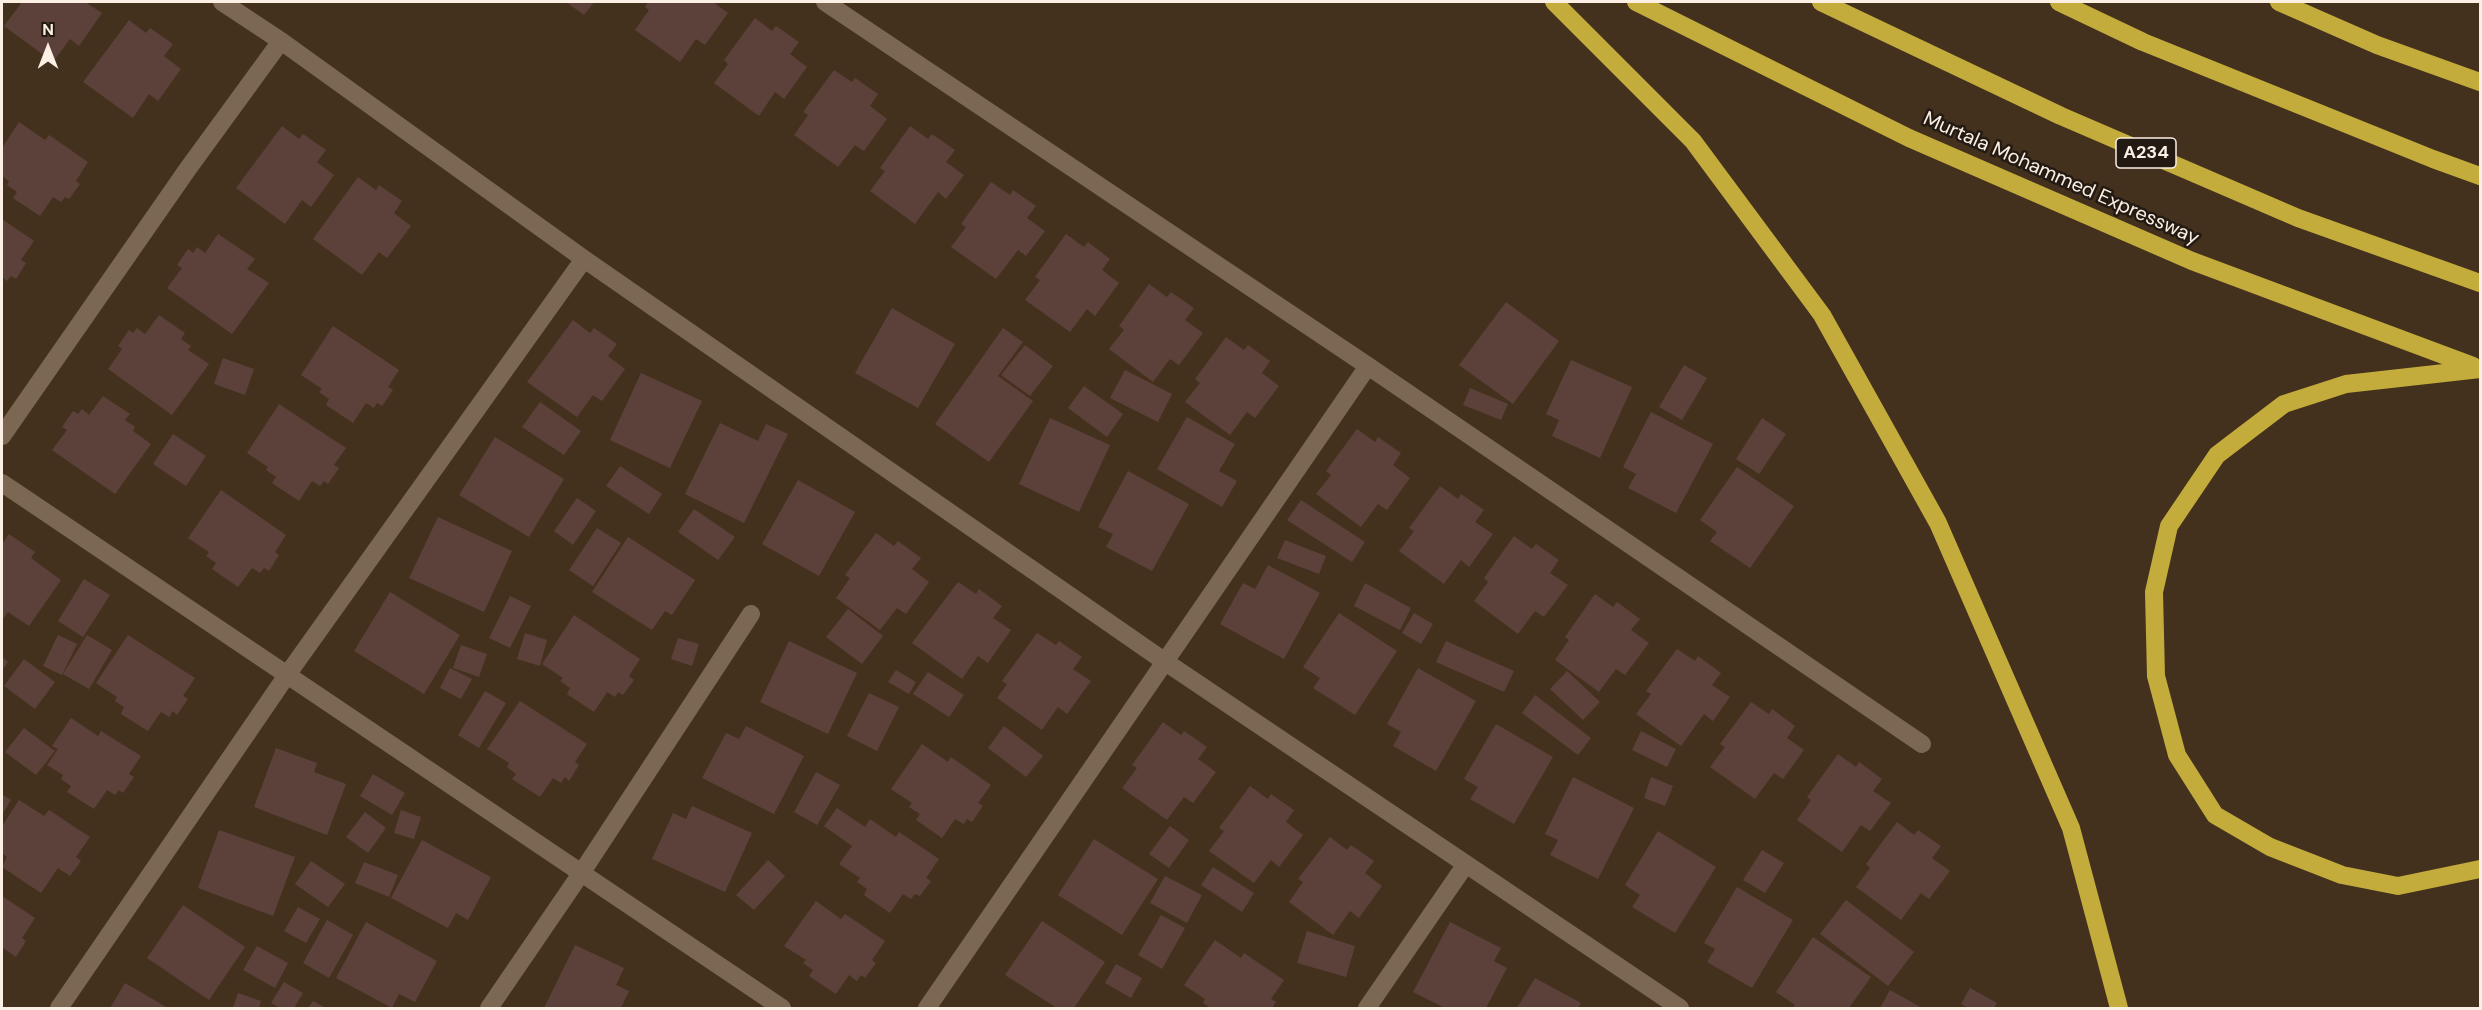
<!DOCTYPE html>
<html>
<head>
<meta charset="utf-8">
<style>
  body { margin:0 }
  #map { position:relative; width:2482px; height:1010px; overflow:hidden; background:#43311e; font-family:"DM Sans",sans-serif }
  canvas { display:block }
  .frame { position:absolute; inset:0; border:3px solid #fcf0e4; pointer-events:none }
  .north { position:absolute; left:18px; top:18px; width:60px; height:60px; -webkit-text-stroke:4px #231b13; paint-order:stroke; rotate:0deg; font-size:16px; font-weight:700; line-height:24px; text-align:center; color:#fcf0e4 }
  .north::after { content:''; display:block; margin:auto; width:21px; height:27px; background:#fcf0e4; clip-path:polygon(50% 0,100% 100%,50% 72%,0 100%) }
</style>
</head>
<body>
<div id="map">
<canvas width="2482" height="1010"></canvas>
<div class="frame"></div>
<div class="north">N</div>
</div>
<script>
const c = document.querySelector('canvas').getContext('2d');
c.lineJoin = 'round';
function fill(path, color) { c.fillStyle = color; c.fill(path, 'evenodd'); }
const shape = rows => new Path2D(rows.map(r => 'M' + r).join(''));
function strokePath(path, color, width, dash) { c.strokeStyle = color; c.lineWidth = width; c.lineCap = dash ? 'butt' : 'round'; c.setLineDash(dash || []); c.stroke(path); }
function write(font, color, halo, rows, align = 'center') {
  c.font = font + ' "DM Sans",sans-serif'; c.lineWidth = 5; c.setLineDash([]); c.textBaseline = 'middle'; c.strokeStyle = halo; c.fillStyle = color; for (const [text, x, y, turn = 0] of rows) {
    c.save(); c.translate(x, y); c.rotate((+turn || 0) * Math.PI / 180); c.textAlign = isNaN(turn) ? turn : align; if (halo) c.strokeText(text, 0, 0); c.fillText(text, 0, 0); c.restore();
  }
}
const building = shape([
  [22,2,85,2,102,13,79,46,70,39,53,62,4,26],
  [566,2,594,2,584,15],
  [648,2,713,2,728,13,705,45,696,39,680,62,635,30,649,10,645,7],
  [755,18,772,31,776,26,799,42,790,54,807,67,784,99,775,92,759,116,714,83,728,64,724,60],
  [129,20,146,33,150,28,173,44,164,56,181,69,158,101,149,94,133,118,83,82],
  [834,70,852,82,855,78,878,94,870,106,887,119,864,151,855,145,838,167,794,135,808,115,803,112],
  [19,122,45,140,49,135,88,162,76,181,80,184,69,199,65,197,61,202,53,197,40,216,13,198,17,192,7,185,9,181,2,176,2,148],
  [282,126,299,139,303,134,326,150,317,162,334,175,311,207,302,200,285,224,236,188],
  [910,126,928,139,932,134,955,150,946,162,964,175,946,199,938,192,915,224,870,191,885,171,880,168],
  [358,177,376,190,379,185,402,201,394,213,411,226,387,258,379,252,362,275,313,239],
  [991,182,1010,195,1013,190,1036,206,1027,218,1045,231,1026,256,1018,250,996,279,951,247,966,227,961,224],
  [2,219,34,241,21,260,26,263,16,279,11,276,7,281,2,277],
  [218,234,255,259,247,269,269,283,232,334,167,288,182,268,177,265,188,249,193,253,197,247,205,253],
  [1066,234,1084,247,1088,242,1110,259,1102,270,1119,283,1095,316,1087,309,1070,332,1025,300,1040,280,1035,277],
  [1149,284,1167,297,1171,292,1194,308,1185,320,1203,333,1179,365,1170,359,1153,382,1109,349,1124,330,1119,326],
  [1506,302,1559,341,1513,404,1459,365],
  [892,308,955,344,918,408,855,373],
  [159,315,185,333,181,339,191,346,188,350,209,364,172,415,108,369,122,349,118,346,129,330,133,333,137,328,145,334],
  [573,320,590,333,594,328,617,344,608,356,625,369,602,401,593,395,577,417,527,382],
  [333,326,399,370,388,387,393,390,382,406,377,403,374,408,366,403,353,423,326,405,329,399,319,392,322,389,301,375],
  [1003,328,1023,342,998,376,1033,401,989,462,935,424],
  [1226,337,1244,350,1248,345,1270,361,1262,373,1279,386,1255,418,1247,412,1230,435,1185,402,1200,383,1195,379],
  [1025,345,1053,366,1030,396,1001,375],
  [223,358,254,369,245,395,214,384],
  [1571,360,1632,387,1600,458,1552,436,1559,420,1546,414],
  [1684,365,1707,378,1682,420,1659,407],
  [1125,370,1172,394,1158,422,1110,398],
  [641,373,702,401,670,468,610,440],
  [1084,386,1123,414,1107,437,1068,408],
  [1470,388,1508,404,1501,420,1463,405],
  [103,396,130,414,125,420,135,427,133,431,151,444,115,494,52,450,67,430,62,427,73,411,78,414,82,409,89,415],
  [540,402,581,431,564,455,522,427],
  [279,404,346,448,334,465,339,468,328,484,324,481,320,486,312,481,299,501,272,483,276,477,266,470,268,467,247,453],
  [1651,412,1713,444,1676,513,1628,488,1636,474,1623,467],
  [1187,417,1235,444,1219,471,1237,481,1222,507,1157,469],
  [1050,418,1110,445,1079,512,1019,484],
  [1762,418,1786,434,1759,474,1736,459],
  [720,423,758,441,766,424,788,434,744,523,685,494],
  [1357,429,1375,442,1378,437,1401,453,1393,465,1410,478,1387,510,1378,504,1361,527,1316,494,1331,475,1326,471],
  [173,434,206,456,186,486,153,464],
  [495,437,564,479,529,537,459,495],
  [620,466,662,494,649,514,606,486],
  [1737,467,1794,506,1750,568,1710,541,1717,532,1700,520],
  [1128,471,1189,504,1152,571,1106,547,1113,534,1098,527],
  [798,480,855,512,819,576,762,544],
  [1440,486,1458,499,1461,494,1484,510,1475,522,1493,534,1469,567,1461,560,1444,584,1399,551,1414,531,1409,528],
  [221,490,286,535,275,552,279,555,269,571,264,568,260,573,252,568,238,587,212,569,216,563,206,556,209,552,188,538],
  [577,498,596,511,573,545,554,531],
  [1301,500,1365,542,1352,562,1287,520],
  [694,509,735,537,718,560,678,532],
  [438,517,512,551,484,612,409,578],
  [597,528,621,543,593,586,569,570],
  [876,533,894,546,898,541,921,558,912,569,929,582,906,614,897,608,880,630,836,598,850,578,845,575],
  [9,534,35,552,31,558,61,580,29,626,8,612,2,620,2,544],
  [1514,536,1532,549,1536,544,1559,560,1550,573,1568,585,1544,617,1535,611,1518,634,1474,601,1488,582,1484,578],
  [628,537,695,580,672,615,665,611,652,630,592,592],
  [1285,540,1326,556,1319,574,1277,558],
  [1268,565,1320,593,1284,659,1220,624,1243,583,1255,589],
  [84,579,110,595,83,637,58,621],
  [958,582,976,594,979,589,1002,606,993,618,1011,630,988,663,978,656,962,679,912,643],
  [1365,583,1411,608,1400,630,1354,606],
  [390,592,460,635,424,694,354,651],
  [1595,594,1613,607,1617,602,1640,619,1631,630,1649,643,1625,675,1616,669,1599,692,1555,660,1569,640,1565,637],
  [510,596,531,606,510,648,489,638],
  [848,609,883,636,862,664,826,637],
  [1339,613,1397,651,1355,715,1313,688,1320,678,1303,667],
  [1414,613,1433,624,1421,644,1402,633],
  [574,615,640,659,629,676,634,680,623,695,618,692,615,697,607,692,594,712,567,694,570,688,560,681,563,678,542,664],
  [525,633,547,640,540,666,517,659],
  [1037,633,1056,645,1059,641,1082,657,1073,669,1091,681,1067,714,1058,707,1042,730,997,698,1007,684,1002,681],
  [58,635,77,644,62,675,43,666],
  [87,635,112,650,89,689,63,674],
  [128,635,195,678,183,696,188,699,177,715,173,711,169,717,161,712,148,731,121,714,124,707,115,701,117,697,96,683],
  [678,638,699,644,692,666,671,659],
  [789,641,857,673,828,734,760,702],
  [1446,641,1514,671,1504,692,1436,662],
  [461,645,487,654,479,677,453,668],
  [1677,649,1695,661,1698,656,1721,673,1712,685,1730,697,1713,721,1704,714,1681,746,1636,714,1651,694,1646,691],
  [2,657,8,662,2,670],
  [24,659,55,682,35,709,4,686],
  [450,668,472,679,461,699,440,688],
  [1418,668,1476,701,1436,771,1393,746,1401,732,1387,724],
  [896,670,916,682,909,694,888,682],
  [1567,671,1600,702,1583,720,1550,689],
  [928,672,964,695,949,717,913,694],
  [485,691,506,703,479,748,458,735],
  [869,693,899,707,877,751,847,736],
  [1535,695,1591,738,1578,755,1522,713],
  [520,701,587,744,575,762,579,765,569,781,565,777,561,783,553,778,540,797,512,779,516,774,507,767,509,763,487,749],
  [1751,702,1769,714,1772,709,1795,726,1787,738,1804,750,1783,779,1774,773,1755,799,1710,767,1725,747,1720,744],
  [71,718,98,736,101,731,141,756,129,774,134,777,123,793,119,790,115,795,107,790,94,809,67,792,71,786,61,779,63,775,47,765,58,749,52,746],
  [1163,722,1181,735,1184,731,1207,747,1198,759,1216,772,1193,803,1184,797,1167,820,1122,788,1137,768,1132,765],
  [1496,724,1553,757,1514,824,1470,799,1478,787,1464,779],
  [746,726,804,756,774,814,702,778,726,733,739,739],
  [1004,726,1043,756,1026,777,988,748],
  [24,728,55,751,36,775,5,752],
  [1641,731,1676,749,1667,767,1632,750],
  [922,744,948,762,951,757,991,785,978,803,983,806,972,822,967,819,964,824,955,819,942,838,916,820,920,814,909,807,912,803,891,789],
  [276,748,317,763,314,772,346,784,327,835,254,807],
  [1838,754,1856,767,1859,762,1882,779,1873,791,1891,803,1870,831,1861,825,1842,852,1797,820,1811,800,1807,797],
  [816,772,840,785,817,825,794,812],
  [373,774,405,793,392,815,360,796],
  [1573,777,1634,808,1598,879,1550,855,1558,840,1545,834],
  [1651,777,1673,786,1665,806,1644,798],
  [1250,786,1268,799,1271,794,1294,810,1286,822,1303,835,1279,867,1271,860,1254,883,1209,851,1224,831,1219,828],
  [2,794,11,800,2,815],
  [19,800,44,816,49,810,90,837,76,857,81,861,70,876,58,868,41,893,2,867,7,857,2,853,2,826],
  [692,806,752,833,725,892,652,859,673,813,686,819],
  [837,808,865,827,870,819,896,837,899,832,939,859,926,878,931,881,920,896,915,894,911,899,903,894,890,913,864,895,867,889,857,882,860,878,839,864,852,846,824,826],
  [401,810,421,817,414,839,394,833],
  [365,812,386,828,368,853,346,837],
  [1897,822,1914,835,1918,830,1941,846,1932,858,1950,871,1929,899,1921,893,1901,920,1856,887,1870,868,1866,864],
  [1170,826,1189,840,1169,868,1149,854],
  [219,830,295,857,273,916,198,888],
  [1658,831,1716,867,1675,933,1632,907,1640,895,1625,885],
  [1330,837,1347,850,1351,845,1374,861,1365,873,1382,886,1359,918,1350,911,1333,935,1289,902,1303,882,1298,879],
  [1094,839,1158,879,1122,935,1058,895],
  [422,840,491,877,468,920,456,913,448,928,391,898],
  [1762,850,1784,863,1765,893,1743,880],
  [768,860,785,876,754,910,736,895],
  [311,861,345,884,328,907,295,884],
  [364,862,398,875,389,897,355,883],
  [1213,867,1254,893,1242,912,1201,885],
  [1165,876,1202,895,1187,923,1150,903],
  [1737,887,1793,920,1752,988,1707,962,1715,949,1704,943],
  [2,896,35,918,22,938,26,941,16,957,3,948,2,951],
  [1846,900,1914,952,1888,986,1820,934],
  [816,901,841,919,845,914,885,941,872,960,876,963,865,978,861,975,857,981,849,975,836,994,809,976,813,970,803,963,806,960,784,946],
  [183,905,245,947,209,1000,147,958],
  [298,907,320,919,306,943,284,931],
  [1161,915,1185,928,1162,969,1138,955],
  [327,920,353,935,329,978,303,963],
  [1042,921,1105,962,1074,1008,1057,1008,1005,975],
  [366,922,437,961,415,1002,399,994,392,1008,336,978],
  [1450,922,1501,948,1494,961,1507,968,1486,1008,1445,1008,1413,992],
  [1307,931,1355,946,1346,977,1297,963],
  [1813,937,1871,977,1849,1008,1793,1008,1795,1005,1776,992],
  [1215,940,1241,958,1244,953,1284,980,1271,999,1276,1002,1272,1008,1211,1008,1203,1003,1205,999,1184,985],
  [575,945,624,968,616,985,629,991,621,1008,544,1008],
  [257,946,288,963,275,988,243,970],
  [1116,964,1142,978,1131,998,1105,983],
  [1535,978,1581,1003,1578,1008,1517,1008],
  [284,982,303,993,294,1008,280,1008,271,1003],
  [125,983,168,1008,110,1008],
  [1970,988,1997,1003,1994,1008,1969,1008,1961,1004],
  [1890,990,1922,1008,1880,1008],
  [238,993,261,1001,259,1008,233,1008],
  [313,1001,326,1008,308,1008]
]);
const minor = shape([
  [222,2,281,41,584,259,1164,661,1680,1008],
  [825,2,1368,366,1922,744],
  [2,436,187,170,281,41],
  [2,483,782,1008],
  [59,1008,287,675,584,259],
  [489,1008,582,872,751,614],
  [927,1008,1368,366],
  [1367,1008,1466,864]
]);
const highway = shape([
  [1554,2,1693,141,1822,315,1938,523,2071,828,2119,1008],
  [1636,2,1909,138,2192,261,2473,366],
  [1821,2,2061,116,2298,218,2480,283],
  [2059,2,2143,42,2433,159,2480,176],
  [2279,2,2377,45,2480,82],
  [2480,369,2346,384,2284,404,2217,455,2169,526,2154,592,2156,676,2177,755,2215,815,2270,847,2342,875,2398,886,2480,869]
]);
const shields = [
  [2146,153,60]
];
const shieldNames = [
  ["A234",2146,153]
];
const streetNames = [
  ["Murtala Mohammed Expressway",2061,179,24]
];
fill(building, '#5c413a');
strokePath(minor, '#7c6753', 18);
strokePath(highway, '#c3ac3b', 18);
for (const [x, y, w] of shields) { const box = new Path2D(); box.roundRect(x - w / 2, y - 15, w, 30, 4.5); c.fillStyle = '#231b13'; c.fill(box); strokePath(box, '#fcf0e4', 1.5); }
write('bold 18px', '#fcf0e4', null, shieldNames);
write('20px', '#fcf0e4', '#231b13', streetNames);
</script>
</body>
</html>
